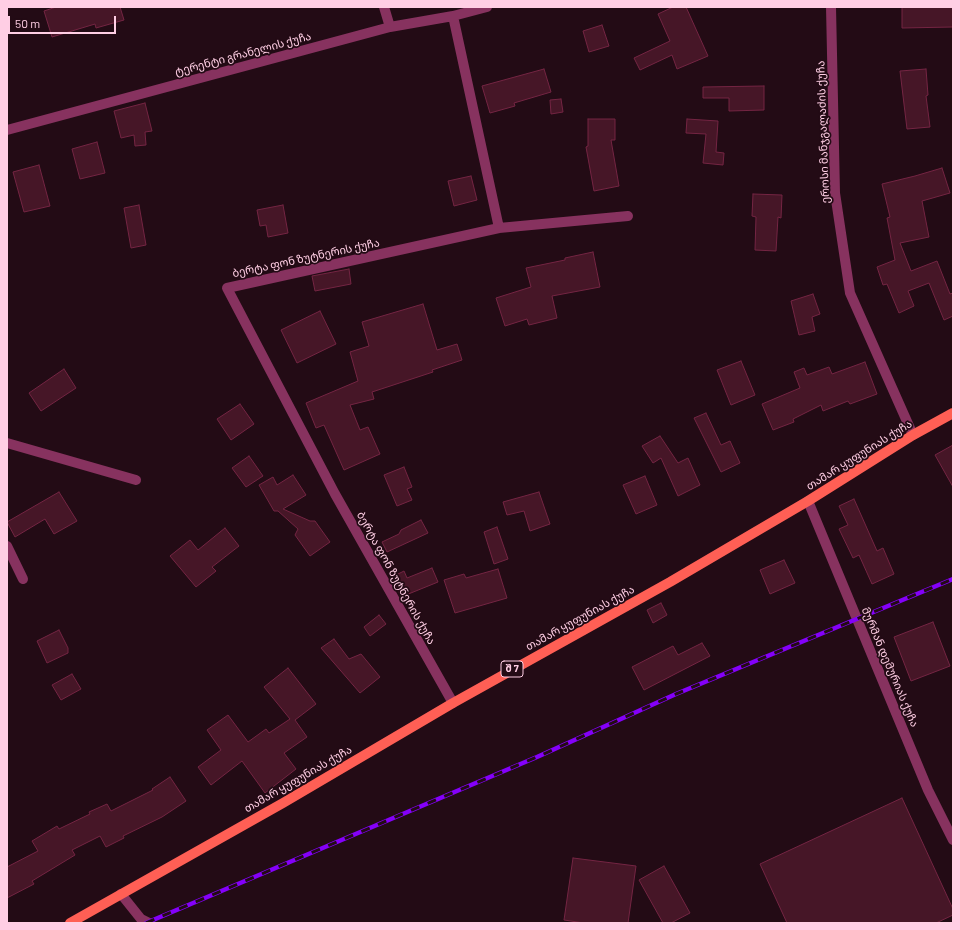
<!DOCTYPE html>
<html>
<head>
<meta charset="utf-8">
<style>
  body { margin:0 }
  #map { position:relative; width:960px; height:930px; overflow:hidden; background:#230b15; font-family:Barlow,sans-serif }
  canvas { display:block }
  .frame { position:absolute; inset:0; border:8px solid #ffcee4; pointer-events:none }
  .scale { position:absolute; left:8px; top:16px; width:108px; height:18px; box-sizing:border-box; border:2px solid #ffcee4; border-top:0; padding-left:5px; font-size:12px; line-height:14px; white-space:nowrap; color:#ffcee4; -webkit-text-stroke:3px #230b15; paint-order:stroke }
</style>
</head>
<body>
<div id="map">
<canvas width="960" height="930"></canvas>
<div class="frame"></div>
<div class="scale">50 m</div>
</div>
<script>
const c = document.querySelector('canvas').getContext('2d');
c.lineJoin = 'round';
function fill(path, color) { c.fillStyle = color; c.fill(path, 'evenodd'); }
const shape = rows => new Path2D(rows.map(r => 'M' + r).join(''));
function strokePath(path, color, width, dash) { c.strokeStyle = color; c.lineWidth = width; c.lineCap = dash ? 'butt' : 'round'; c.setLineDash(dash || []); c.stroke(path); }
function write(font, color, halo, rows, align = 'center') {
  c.font = font + ' Barlow,"Noto Sans Georgian",sans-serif'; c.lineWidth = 3.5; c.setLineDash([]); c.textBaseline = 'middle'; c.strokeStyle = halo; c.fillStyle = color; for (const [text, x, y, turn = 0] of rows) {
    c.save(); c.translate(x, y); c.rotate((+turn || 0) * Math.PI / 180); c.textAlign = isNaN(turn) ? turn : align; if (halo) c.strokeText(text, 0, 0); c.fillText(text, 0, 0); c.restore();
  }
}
const building = shape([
  [56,7,120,7,124,20,96,28,95,24,52,37,44,11,56,7],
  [673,7,686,7,708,56,677,69,672,55,640,70,634,58,670,41,658,14,673,7],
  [902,7,953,7,953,27,902,28,902,7],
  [602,25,609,46,589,52,583,31,602,25],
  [544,69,551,92,514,103,515,106,490,113,482,86,544,69],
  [926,69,928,95,926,96,930,127,907,129,900,71,926,69],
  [764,86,764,110,729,111,729,98,703,98,703,87,764,86],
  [561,99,563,112,551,114,550,100,561,99],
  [145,103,152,131,145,132,146,145,135,146,134,135,121,138,114,111,145,103],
  [588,119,615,119,615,140,611,140,619,186,594,191,586,147,588,146,588,119],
  [687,119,718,121,716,152,724,153,723,165,703,163,706,134,686,133,687,119],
  [97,142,105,173,80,179,72,149,97,142],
  [39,165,50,206,24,212,13,172,39,165],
  [942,168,950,193,922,201,929,237,900,243,911,271,937,261,950,294,953,293,953,316,944,320,929,283,908,291,914,306,899,313,887,284,883,285,877,267,895,260,887,218,890,217,882,184,915,176,942,168],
  [471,176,477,200,454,206,448,181,471,176],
  [753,194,782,195,781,218,778,217,776,251,755,250,756,217,752,216,753,194],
  [139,205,146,245,131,248,124,208,139,205],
  [283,205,288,233,268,237,266,225,260,226,257,210,283,205],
  [593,252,600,287,552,296,557,318,529,325,527,319,505,326,496,298,531,287,526,268,565,260,565,258,593,252],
  [349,269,351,284,315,291,312,276,349,269],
  [813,294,820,314,812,317,815,331,799,335,791,301,813,294],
  [423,304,437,350,457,344,462,360,432,370,433,372,372,392,374,399,350,405,360,430,368,427,380,454,344,470,324,425,316,428,306,403,358,381,350,352,369,346,362,322,423,304],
  [320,311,336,344,297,363,281,330,320,311],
  [741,361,755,395,731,405,717,370,741,361],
  [865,362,877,394,850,404,848,401,823,411,821,405,793,419,794,422,773,430,762,404,800,388,794,372,804,368,807,375,829,367,832,374,865,362],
  [64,369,76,388,41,411,29,393,64,369],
  [240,404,254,424,231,440,217,419,240,404],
  [706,413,721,445,730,441,740,463,721,472,694,418,706,413],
  [660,436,678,463,688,458,700,485,678,496,661,458,653,463,642,446,660,436],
  [953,445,953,487,935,455,953,445],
  [249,456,263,476,246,487,232,468,249,456],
  [404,467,412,487,407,489,412,500,397,506,384,475,404,467],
  [293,475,306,495,283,509,310,521,315,521,330,542,310,556,295,535,298,529,278,511,274,511,259,485,273,477,277,485,293,475],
  [645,476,657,505,636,514,623,485,645,476],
  [59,492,77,521,54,534,45,519,15,537,7,522,59,492],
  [539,492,550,524,530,531,524,511,507,515,503,502,539,492],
  [854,499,877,551,883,548,894,574,872,584,859,555,853,558,839,529,848,525,839,506,854,499],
  [421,520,428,533,387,552,382,542,399,534,401,530,421,520],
  [497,527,508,559,494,564,484,532,497,527],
  [225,528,239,546,212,567,216,571,196,587,170,556,190,540,198,550,225,528],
  [784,560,795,583,770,594,760,570,784,560],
  [432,568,438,582,401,597,392,577,404,571,407,578,432,568],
  [498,569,507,598,455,613,444,580,464,574,466,578,498,569],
  [661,603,667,615,653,623,647,610,661,603],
  [379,615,386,624,370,636,364,627,379,615],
  [933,622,950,666,911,681,894,637,933,622],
  [59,630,68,648,68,653,47,663,37,641,59,630],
  [334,639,349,659,361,654,380,677,360,693,321,648,334,639],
  [702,643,710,656,644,690,632,667,673,646,678,655,702,643],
  [288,668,316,704,295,720,307,737,284,753,296,769,265,793,242,761,211,785,198,767,221,750,207,730,228,715,248,742,266,729,269,733,290,719,264,687,288,668],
  [72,674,81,689,61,700,52,685,72,674],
  [170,777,186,801,162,817,123,836,124,838,106,847,100,836,72,850,75,855,32,881,34,884,7,898,7,867,38,851,32,841,57,826,59,829,90,814,89,812,107,804,111,811,153,790,152,789,170,777],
  [902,798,953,909,953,915,936,923,787,923,760,864,902,798],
  [573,858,636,866,628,923,584,923,564,920,573,858],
  [664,866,690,913,671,923,663,923,639,880,664,866]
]);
const minor = shape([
  [384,7,390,27],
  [831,7,835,193,850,293,913,435],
  [453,16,499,228],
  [7,130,390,27,453,16,487,7],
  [7,443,136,480],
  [808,501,928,790,953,840],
  [7,546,23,579],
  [453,703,335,494,227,288,499,228,628,216],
  [121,894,141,919,149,923]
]);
const major = shape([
  [70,923,283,803,453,703,670,582,808,501,913,435,953,413]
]);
const rail = shape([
  [146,923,537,757,676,694,953,579]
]);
const shields = [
  [512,669,22]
];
const shieldNames = [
  ["შ 7",512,669]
];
const streetNames = [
  ["ტერენტი გრანელის ქუჩა",243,54,-15],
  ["ეროსი მანჯგალაძის ქუჩა",823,132,-92],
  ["ბერტა ფონ ზუტნერის ქუჩა",306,258,-12],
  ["თამარ ყუფუნიას ქუჩა",859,455,-32],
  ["ბერტა ფონ ზუტნერის ქუჩა",396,578,61],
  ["თამარ ყუფუნიას ქუჩა",580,618,-29],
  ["მურმან დემურიას ქუჩა",890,667,67],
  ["თამარ ყუფუნიას ქუჩა",298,779,-30]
];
fill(building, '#461627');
strokePath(building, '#742543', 1);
strokePath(minor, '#87325f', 10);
strokePath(major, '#ff5f55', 10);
strokePath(rail, '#8400f9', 4.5);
strokePath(rail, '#230b15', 3, [9]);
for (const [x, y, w] of shields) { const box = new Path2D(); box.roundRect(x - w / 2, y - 8, w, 16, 3); c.fillStyle = '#230b15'; c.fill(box); strokePath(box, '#ffcee4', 1); }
write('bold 10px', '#ffcee4', null, shieldNames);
write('11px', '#ffcee4', '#230b15', streetNames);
</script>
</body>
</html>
